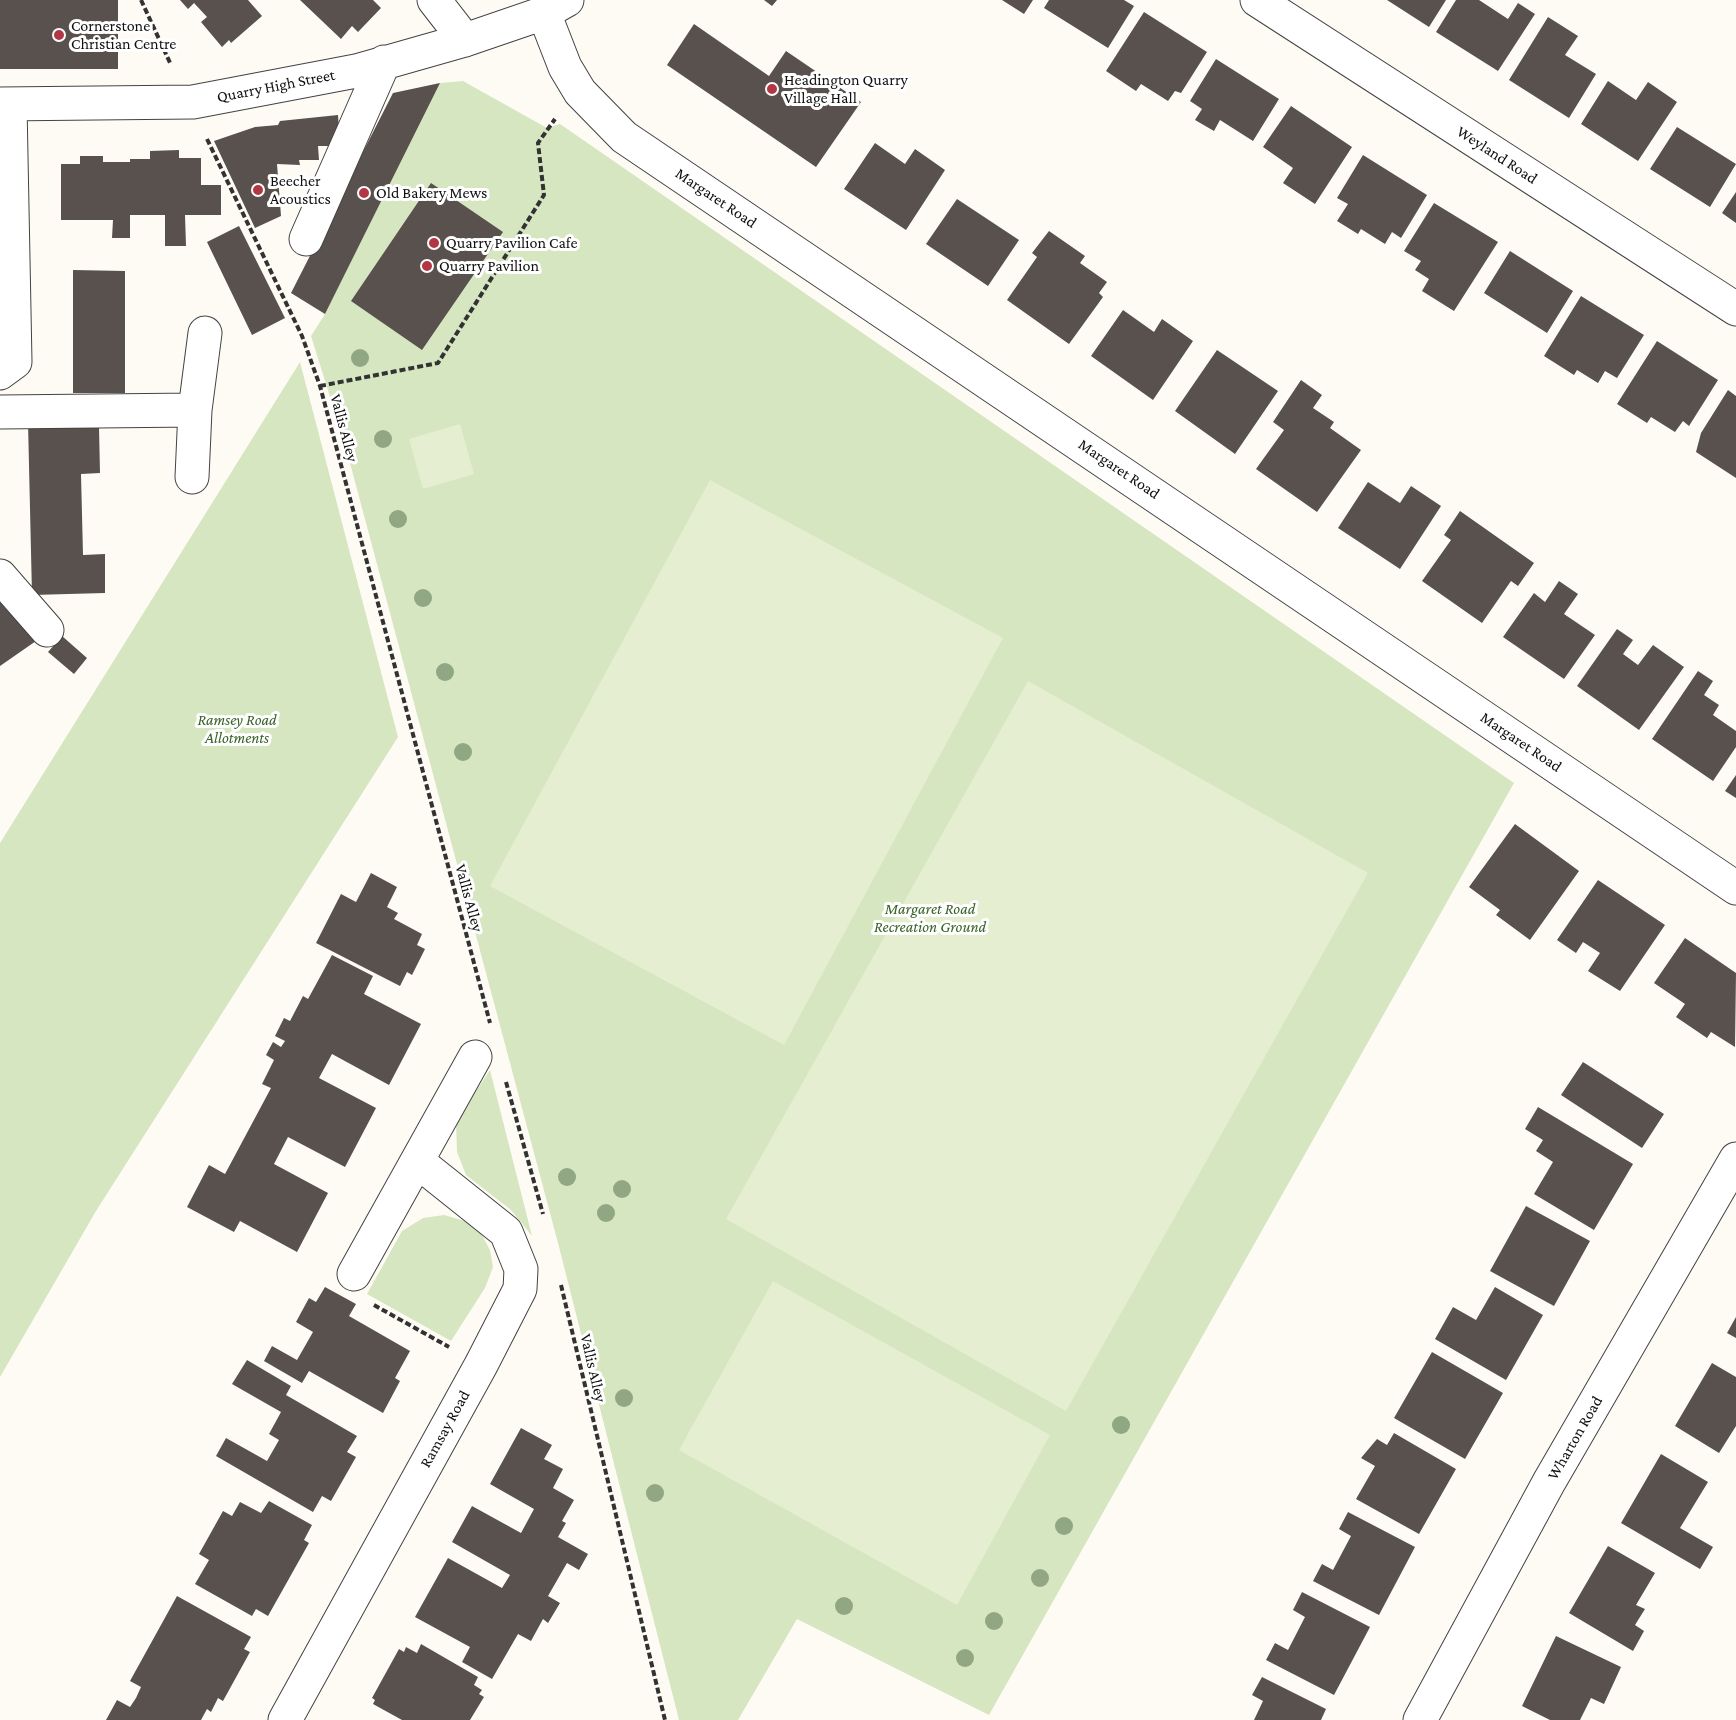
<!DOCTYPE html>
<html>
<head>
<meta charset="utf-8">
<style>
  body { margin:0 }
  canvas { display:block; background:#fefbf5 }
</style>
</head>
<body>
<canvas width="1736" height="1720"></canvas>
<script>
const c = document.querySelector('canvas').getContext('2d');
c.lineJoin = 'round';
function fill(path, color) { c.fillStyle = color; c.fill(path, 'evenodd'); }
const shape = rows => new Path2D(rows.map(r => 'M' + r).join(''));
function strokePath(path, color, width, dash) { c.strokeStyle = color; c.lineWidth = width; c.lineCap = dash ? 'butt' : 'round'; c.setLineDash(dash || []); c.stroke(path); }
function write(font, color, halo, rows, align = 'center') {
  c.font = font + ' "Crimson Pro",serif'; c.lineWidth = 6; c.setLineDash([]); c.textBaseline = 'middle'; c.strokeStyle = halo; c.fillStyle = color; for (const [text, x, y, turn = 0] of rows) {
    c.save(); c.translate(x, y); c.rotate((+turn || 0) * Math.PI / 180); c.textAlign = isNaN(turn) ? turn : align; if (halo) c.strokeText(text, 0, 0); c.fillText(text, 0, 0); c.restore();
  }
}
const green = shape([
  [463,81,547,128,560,124,1514,783,989,1715,797,1619,738,1720,679,1720,558,1243,346,448,311,336,325,314,440,83],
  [300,362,398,737,96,1211,0,1377,0,843],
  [490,1070,532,1236,511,1210,466,1175,457,1152,456,1121],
  [444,1215,465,1221,482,1235,490,1250,493,1267,485,1288,451,1341,367,1294,402,1231,423,1218]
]);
const pitch = shape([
  [460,424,474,474,423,489,409,439],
  [710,480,1003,638,784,1045,490,886],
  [1028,681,1368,873,1066,1411,726,1219],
  [773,1281,1050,1435,957,1605,679,1450]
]);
const building = shape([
  [0,0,118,0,118,69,0,69],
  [180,0,248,0,262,16,231,43,229,40,222,47,201,22,207,17,194,3,188,9],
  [300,0,373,0,381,8,358,32,352,26,341,39],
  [764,0,777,0,772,6],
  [1002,0,1033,0,1024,14],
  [1049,0,1124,0,1134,6,1108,48,1044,8],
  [1387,0,1446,0,1429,27],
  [1456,0,1479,0,1508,19,1518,3,1535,14,1498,71,1436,32],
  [1144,12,1207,52,1181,93,1175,91,1168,101,1141,84,1136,91,1106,71],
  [1548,17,1578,36,1565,55,1596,74,1569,118,1509,80],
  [694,24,769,76,786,51,861,102,816,167,667,65],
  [1216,59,1279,99,1253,141,1220,120,1214,131,1195,120,1202,109,1190,101],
  [1608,81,1636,100,1648,82,1677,102,1638,161,1581,124],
  [440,83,325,314,291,293,393,93],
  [1291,106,1352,147,1315,204,1283,183,1293,168,1263,147],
  [338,115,340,146,318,146,319,160,299,160,300,165,277,164,281,216,255,228,214,141,255,127,278,125,280,121],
  [1677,127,1736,164,1710,207,1650,169],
  [875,143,905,164,915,149,945,170,906,230,844,189],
  [179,150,179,158,201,158,201,185,221,185,221,215,185,215,186,246,165,246,165,215,130,215,130,238,112,238,113,220,61,220,61,164,80,164,80,156,103,156,103,162,130,162,130,159,150,159,150,151],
  [1363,155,1427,195,1401,238,1392,232,1385,244,1361,229,1358,234,1337,221,1348,204,1337,198],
  [431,183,503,232,422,350,351,301],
  [1736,192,1736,223,1722,213],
  [957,199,1019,240,988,286,926,244],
  [1434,203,1498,242,1454,311,1422,291,1429,279,1415,270,1421,261,1404,251],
  [239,226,285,318,252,335,207,242],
  [1049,231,1085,256,1080,263,1107,282,1099,293,1103,297,1069,344,1007,300,1037,257,1032,253],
  [1510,251,1573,291,1547,333,1484,293],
  [73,270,125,271,125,393,73,393],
  [1581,296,1644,335,1617,378,1605,371,1598,383,1577,370,1574,375,1544,356],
  [1123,310,1154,332,1162,319,1193,341,1153,400,1091,356],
  [1657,341,1718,380,1689,426,1683,421,1675,432,1651,417,1647,423,1617,404],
  [1217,350,1278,391,1235,454,1175,411],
  [1301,380,1322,395,1313,408,1334,422,1330,428,1361,450,1317,512,1256,469,1284,430,1273,422],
  [1728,390,1736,396,1736,478,1696,452,1701,433],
  [28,422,99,427,100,473,81,474,83,555,105,554,105,593,32,595],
  [1368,482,1400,503,1411,486,1441,506,1400,569,1338,528],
  [1460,511,1534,563,1518,586,1511,581,1482,623,1422,581,1451,540,1444,535],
  [1559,581,1578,594,1564,614,1595,635,1564,679,1503,637,1534,593,1545,602],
  [6,598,36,641,0,666,0,602],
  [1617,629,1633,640,1623,654,1638,665,1653,645,1684,667,1639,730,1577,686],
  [62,636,87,658,74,674,48,652],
  [1698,671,1713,681,1704,695,1719,705,1713,715,1736,731,1736,747,1713,781,1652,739],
  [1736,775,1736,798,1725,791],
  [1515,824,1579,871,1530,940,1496,915,1500,910,1469,887],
  [371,873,397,887,387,907,398,913,394,919,422,934,417,945,425,949,412,975,407,972,400,986,316,943,341,894,356,902],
  [1598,880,1665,925,1620,991,1588,971,1600,953,1583,942,1576,953,1557,940],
  [1685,938,1736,973,1735,1047,1711,1032,1707,1038,1676,1017,1685,1004,1654,983],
  [332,955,373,976,364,994,421,1024,389,1085,332,1054,319,1078,376,1108,345,1167,288,1137,274,1164,328,1193,297,1252,240,1221,234,1232,187,1207,209,1165,225,1174,271,1088,262,1084,274,1060,266,1055,273,1042,281,1047,285,1041,275,1036,284,1018,290,1021,303,996,308,999],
  [1583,1062,1664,1114,1642,1148,1561,1095],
  [1538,1107,1633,1164,1594,1230,1534,1194,1553,1162,1536,1151,1543,1140,1525,1129],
  [1526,1206,1590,1241,1554,1306,1490,1271],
  [325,1287,356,1304,349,1316,410,1351,395,1378,400,1381,383,1413,309,1371,302,1383,264,1361,272,1346,297,1360,313,1332,296,1322,309,1298,316,1302],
  [1495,1287,1543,1315,1506,1380,1435,1339,1453,1307,1476,1320],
  [1736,1317,1736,1338,1727,1333],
  [1432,1352,1503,1393,1465,1459,1394,1418],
  [247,1360,291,1386,286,1395,357,1436,347,1452,356,1457,331,1501,322,1496,313,1512,216,1456,226,1438,267,1461,279,1440,269,1434,281,1412,232,1384],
  [1712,1363,1736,1377,1736,1426,1719,1453,1675,1426],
  [521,1428,552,1445,544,1459,563,1469,553,1488,574,1500,562,1521,566,1523,558,1537,588,1554,579,1570,567,1563,548,1596,560,1603,548,1623,543,1619,531,1641,518,1634,492,1679,462,1662,470,1647,415,1617,448,1558,502,1588,510,1575,452,1542,472,1506,521,1533,534,1509,490,1484],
  [1394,1433,1456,1469,1419,1534,1356,1499,1375,1466,1361,1458,1377,1439,1387,1445],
  [1661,1454,1708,1482,1680,1528,1713,1547,1700,1569,1621,1523],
  [269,1501,312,1525,304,1540,309,1543,268,1616,256,1609,252,1616,195,1584,209,1560,199,1554,223,1511,232,1516,240,1502,261,1513],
  [1348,1512,1415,1547,1379,1615,1313,1581,1322,1564,1333,1570,1343,1551,1351,1536,1339,1529],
  [1608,1546,1655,1573,1636,1605,1645,1609,1635,1625,1644,1631,1633,1651,1569,1613],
  [1302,1592,1370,1627,1334,1695,1266,1660,1275,1643,1288,1650,1305,1617,1293,1610],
  [177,1596,251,1637,244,1649,250,1652,223,1701,218,1698,211,1712,207,1709,201,1720,106,1720,117,1700,130,1707,136,1698,141,1687,130,1681],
  [1556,1636,1621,1667,1604,1704,1591,1698,1580,1720,1550,1720,1522,1706],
  [421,1644,478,1677,474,1685,482,1690,479,1694,484,1697,470,1720,402,1720,373,1704,375,1700,372,1698,399,1649,404,1652,406,1647,417,1653],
  [1262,1677,1326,1709,1321,1720,1254,1720,1263,1701,1252,1695]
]);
const path = shape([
  [141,0,171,65],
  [207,139,302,336,320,386,490,1023],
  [320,386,438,363,544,195,538,143,555,119],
  [506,1082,543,1214],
  [561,1285,665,1720],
  [374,1305,449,1347]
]);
const minor = shape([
  [434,0,465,40],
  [1257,0,1736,309],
  [544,13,565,67,580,92,624,137,1736,888],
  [0,104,193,102,356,71,465,40,544,13,567,0],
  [306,239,384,62],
  [0,373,15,362,10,105],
  [0,412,195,410,205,333],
  [192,477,195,410],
  [0,576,47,630],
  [354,1274,475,1057],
  [285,1720,481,1365,520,1289,521,1269,506,1232,417,1161],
  [1420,1720,1549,1482,1736,1159]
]);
const trees = [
  [360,358],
  [383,439],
  [398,519],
  [423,598],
  [445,672],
  [463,752],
  [567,1177],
  [622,1189],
  [606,1213],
  [624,1398],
  [1121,1425],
  [655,1493],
  [1064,1526],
  [1040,1578],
  [844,1606],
  [994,1621],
  [965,1658]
];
const markers = [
  [59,35,6,"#b23644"],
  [772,89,6,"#b23644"],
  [258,190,6,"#b23644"],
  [364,193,6,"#b23644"],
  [434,243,6,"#b23644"],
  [427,266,6,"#b23644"]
];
const poiNames = [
  ["Cornerstone",71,26],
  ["Christian Centre",71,44],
  ["Headington Quarry",784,80],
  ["Village Hall",784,98],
  ["Beecher",270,181],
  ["Acoustics",270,199],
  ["Old Bakery Mews",376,193],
  ["Quarry Pavilion Cafe",446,243],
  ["Quarry Pavilion",439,266]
];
const streetNames = [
  ["Quarry High Street",276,86,-11],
  ["Weyland Road",1497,155,33],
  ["Margaret Road",716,198,34],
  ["Vallis Alley",344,428,75],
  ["Margaret Road",1119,469,34],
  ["Margaret Road",1521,742,34],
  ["Vallis Alley",469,898,75],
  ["Vallis Alley",593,1368,77],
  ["Ramsay Road",445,1429,-61],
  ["Wharton Road",1575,1438,-60]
];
const parkNames = [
  ["Ramsey Road",237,720],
  ["Allotments",237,738],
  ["Margaret Road",930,909],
  ["Recreation Ground",930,927]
];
fill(green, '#d6e6c1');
fill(pitch, '#e6eed1');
fill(building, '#58514e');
strokePath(minor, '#434343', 35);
strokePath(path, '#323232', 4, [6, 3]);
strokePath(minor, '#fff', 33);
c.fillStyle = '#91a783';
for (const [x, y] of trees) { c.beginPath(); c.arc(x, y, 9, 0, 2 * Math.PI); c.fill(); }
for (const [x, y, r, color] of markers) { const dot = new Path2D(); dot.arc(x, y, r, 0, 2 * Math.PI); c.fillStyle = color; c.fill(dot); strokePath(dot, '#fff', 2); }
write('16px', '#101010', '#fff', poiNames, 'left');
write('16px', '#101010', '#fff', streetNames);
write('italic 16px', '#376226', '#fff', parkNames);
</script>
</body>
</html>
